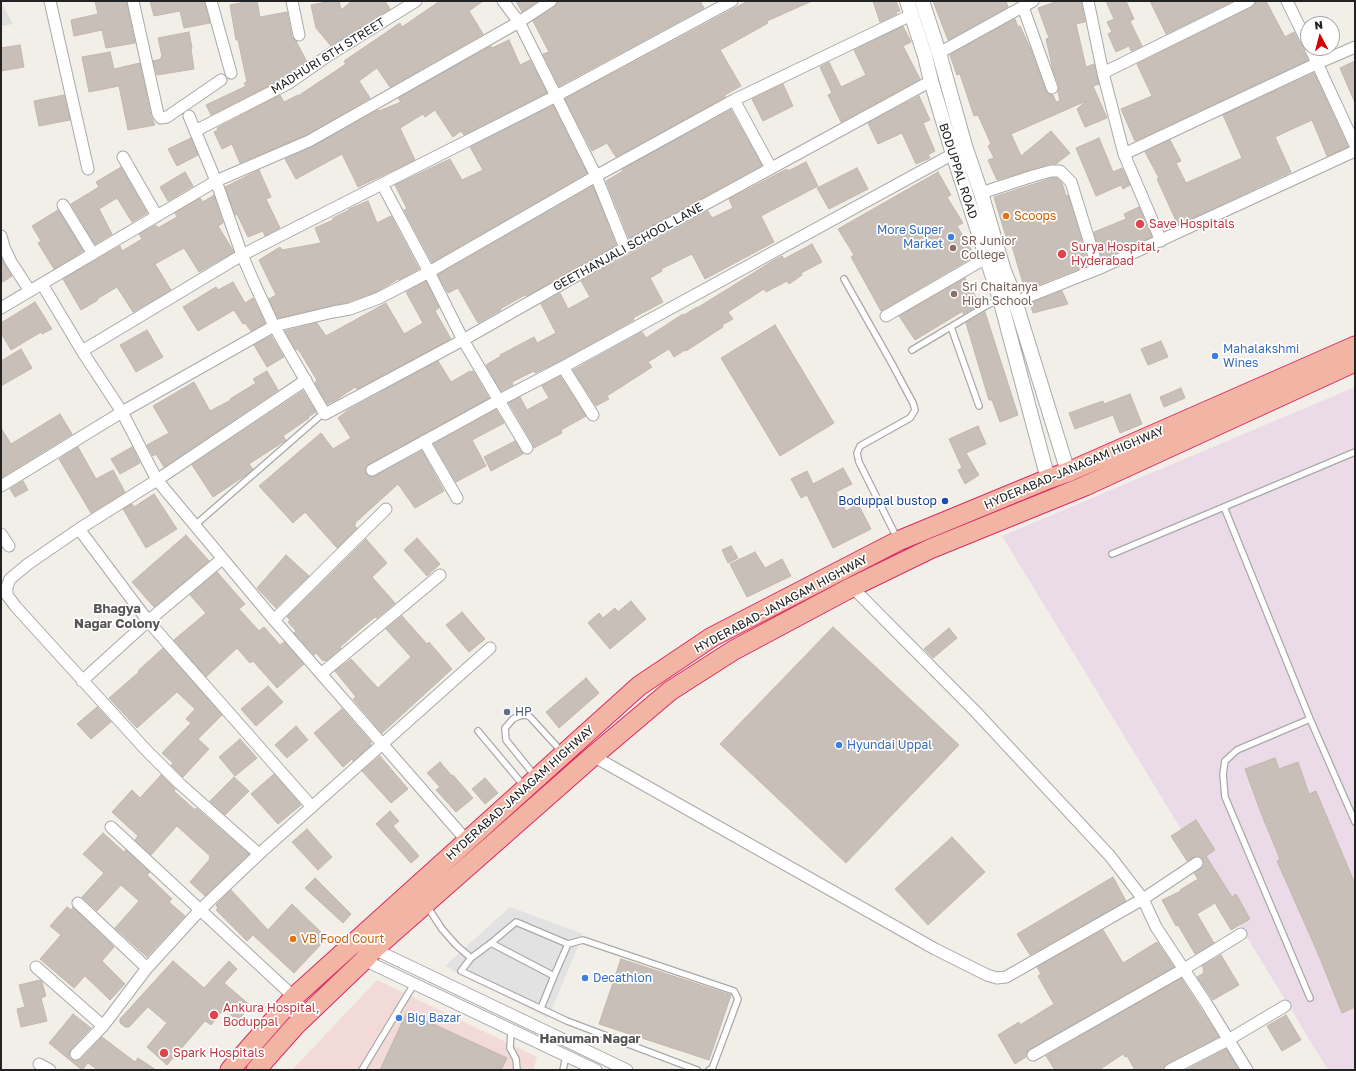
<!DOCTYPE html>
<html>
<head>
<meta charset="utf-8">
<style>
  body { margin:0 }
  #map { position:relative; width:1356px; height:1071px; overflow:hidden; background:#f2efe9; font-family:"Golos Text",sans-serif }
  canvas { display:block }
  .frame { position:absolute; inset:0; border:2px solid #222; pointer-events:none }
  .north { position:absolute; left:1300px; top:16px; width:40px; height:40px; box-sizing:border-box; background:#fff; border:1px solid #a7a7a7; border-radius:50%; rotate:353deg; font-size:11px; font-weight:700; line-height:16px; text-align:center; color:#222 }
  .north::after { content:''; display:block; margin:auto; width:14px; height:18px; background:#d40000; clip-path:polygon(50% 0,100% 100%,50% 72%,0 100%) }
</style>
</head>
<body>
<div id="map">
<canvas width="1356" height="1071"></canvas>
<div class="frame"></div>
<div class="north">N</div>
</div>
<script>
const c = document.querySelector('canvas').getContext('2d');
c.lineJoin = 'round';
function fill(path, color) { c.fillStyle = color; c.fill(path, 'evenodd'); }
const shape = rows => new Path2D(rows.map(r => 'M' + r).join(''));
function strokePath(path, color, width, dash) { c.strokeStyle = color; c.lineWidth = width; c.lineCap = dash ? 'butt' : 'round'; c.setLineDash(dash || []); c.stroke(path); }
function write(font, color, halo, rows, align = 'center') {
  c.font = font + ' "Golos Text",sans-serif'; c.lineWidth = 3.5; c.setLineDash([]); c.textBaseline = 'middle'; c.strokeStyle = halo; c.fillStyle = color; for (const [text, x, y, turn = 0] of rows) {
    c.save(); c.translate(x, y); c.rotate((+turn || 0) * Math.PI / 180); c.textAlign = isNaN(turn) ? turn : align; if (halo) c.strokeText(text, 0, 0); c.fillText(text, 0, 0); c.restore();
  }
}
const residential = shape([
  [2,4,13,24,1,26]
]);
const commercial = shape([
  [377,980,537,1057,533,1070,292,1070]
]);
const industrial = shape([
  [1355,387,1355,1070,1328,1070,1002,536]
]);
const parking = shape([
  [510,907,583,934,548,1018,445,966]
]);
const building = shape([
  [95,1,126,1,135,43,106,48,102,30,74,36,71,20,98,14,95,1],
  [150,1,204,1,210,23,184,28,180,11,154,16,150,1],
  [250,1,257,1,260,17,287,12,292,37,296,41,307,62,284,78,211,115,206,105,246,86,244,83,247,82,238,40,236,40,230,5,250,1],
  [332,1,339,1,341,10,352,1,385,1,390,9,331,46,316,28,311,5,332,1],
  [440,1,483,1,469,11,483,34,390,87,377,68,359,81,370,98,306,135,240,163,232,144,222,149,214,132,218,130,217,128,280,95,284,102,298,95,298,96,346,64,344,61,400,23,402,27,440,1],
  [516,1,538,1,522,12,516,1],
  [558,1,700,1,704,8,559,86,543,54,549,52,533,21,555,7,558,1],
  [748,1,812,1,767,21,768,23,720,50,741,86,725,95,725,97,616,157,607,143,592,151,565,99,748,1],
  [873,1,896,1,900,11,896,12,897,14,880,22,873,1],
  [933,1,1006,1,1008,7,948,40,933,1],
  [1058,1,1081,1,1085,22,1076,24,1086,67,1094,64,1099,84,1093,86,1107,118,1085,127,1077,109,1086,101,1011,134,1021,156,1051,131,1070,153,1056,164,1049,164,997,180,988,160,994,158,988,146,991,144,978,115,974,116,960,74,957,75,950,55,1015,19,1018,27,1020,26,1030,48,1046,91,1048,94,1053,95,1056,102,1060,101,1058,92,1059,86,1053,70,1046,39,1049,38,1038,8,1058,1],
  [1106,1,1126,1,1134,19,1130,21,1142,46,1131,51,1129,46,1116,52,1108,34,1112,32,1107,22,1114,19,1106,1],
  [1150,1,1233,1,1166,34,1150,1],
  [1256,1,1266,1,1285,37,1294,32,1308,60,1135,141,1121,109,1152,96,1137,64,1252,7,1255,5,1256,1],
  [903,26,911,42,903,46,920,79,841,122,828,95,832,93,820,67,829,62,841,87,866,75,854,50,903,26],
  [189,32,192,48,191,49,194,69,157,75,153,61,161,59,161,57,162,56,158,38,189,32],
  [509,40,520,65,530,60,547,93,464,135,461,131,453,137,435,110,425,117,423,114,400,128,415,160,358,187,342,154,296,179,285,159,312,147,378,110,379,111,401,102,398,98,491,46,492,48,509,40],
  [20,45,24,67,1,71,1,48,20,45],
  [110,52,114,69,140,63,151,116,155,125,128,130,119,86,89,92,82,57,110,52],
  [1355,61,1355,103,1340,68,1355,61],
  [1314,73,1348,147,1327,156,1312,120,1290,130,1275,137,1291,172,1178,225,1157,179,1159,178,1145,152,1170,140,1181,161,1176,163,1186,183,1242,158,1223,115,1314,73],
  [783,84,793,106,763,121,752,99,783,84],
  [64,95,70,120,39,126,34,101,64,95],
  [919,96,930,120,923,123,935,151,928,155,930,158,916,164,902,133,878,144,868,123,919,96],
  [553,105,587,173,432,262,404,210,407,209,395,185,450,159,462,180,483,170,470,147,553,105],
  [731,110,762,165,629,238,606,181,623,171,622,169,731,110],
  [191,138,198,155,177,166,168,149,191,138],
  [1099,138,1113,172,1122,168,1130,185,1123,189,1121,185,1096,196,1076,148,1099,138],
  [806,162,818,186,761,216,774,242,705,279,692,254,661,269,662,271,650,278,663,302,633,318,634,320,560,361,535,373,534,371,512,382,513,385,501,391,486,365,501,356,500,355,534,337,537,343,556,333,541,304,560,293,568,309,590,297,581,281,708,211,712,218,733,208,729,199,787,169,788,171,806,162],
  [121,167,147,213,132,222,117,198,99,209,112,234,95,244,71,204,99,187,96,182,121,167],
  [857,168,868,189,829,209,817,188,857,168],
  [259,170,271,197,266,199,280,228,265,236,263,231,248,237,237,214,235,215,225,187,259,170],
  [185,172,193,186,168,201,160,187,185,172],
  [938,172,951,195,947,197,963,223,957,226,975,256,881,311,851,257,854,255,838,229,938,172],
  [1052,178,1057,178,1062,183,1066,196,1068,195,1089,265,1025,290,1009,236,1006,237,994,197,1052,178],
  [593,186,616,245,534,292,525,296,525,295,500,309,501,310,478,323,458,288,448,293,438,275,593,186],
  [214,195,223,223,218,226,234,252,199,272,184,248,155,264,171,290,133,312,117,287,97,299,98,300,81,310,63,279,120,246,122,251,142,239,139,234,156,225,158,228,177,217,175,213,200,198,203,202,214,195],
  [368,201,377,223,391,216,419,269,399,280,398,279,376,292,348,302,278,318,269,299,276,295,259,260,280,247,282,250,321,243,315,228,333,220,333,218,349,210,349,209,368,201],
  [1139,207,1152,237,1102,259,1094,232,1126,219,1124,214,1139,207],
  [58,210,83,251,54,269,38,243,41,241,32,226,58,210],
  [812,244,822,262,801,273,802,275,789,284,787,281,766,292,764,289,728,312,733,319,722,325,723,327,686,351,685,350,674,357,669,349,648,362,652,367,607,396,609,399,596,406,573,370,642,332,646,338,683,314,684,315,697,307,697,308,771,262,782,256,784,259,812,244],
  [1,257,12,276,1,283,1,257],
  [965,278,980,304,963,314,963,311,915,340,899,316,965,278],
  [426,281,439,308,435,311,451,339,357,389,355,387,336,400,327,404,315,383,317,380,298,349,296,350,285,331,317,323,326,336,386,303,404,334,423,323,406,292,426,281],
  [233,282,245,303,253,298,265,323,251,331,245,323,243,324,234,310,198,331,183,307,216,287,218,290,233,282],
  [1062,291,1068,304,1033,313,1030,303,1062,291],
  [35,302,52,329,42,334,41,332,11,350,1,333,1,323,35,302],
  [985,312,1018,415,1000,422,992,400,989,400,966,323,985,312],
  [775,325,834,423,780,456,721,358,775,325],
  [147,330,163,357,136,372,120,345,147,330],
  [271,336,284,357,267,367,254,345,271,336],
  [1161,341,1168,357,1148,365,1141,349,1161,341],
  [21,349,32,368,1,386,1,361,21,349],
  [438,361,451,382,470,371,471,372,473,371,489,398,369,464,366,467,365,470,368,476,375,476,422,451,444,491,415,508,398,484,355,523,356,524,354,525,357,528,337,548,305,512,293,523,259,486,321,433,333,449,351,438,338,418,348,410,438,361],
  [267,371,278,390,164,467,156,454,153,456,147,445,169,433,153,406,194,382,210,411,231,400,230,399,256,383,253,379,267,371],
  [560,376,586,416,561,430,562,433,534,448,533,444,509,403,520,397,527,410,549,398,542,386,560,376],
  [1181,388,1185,398,1164,407,1160,397,1181,388],
  [303,391,316,412,308,417,309,418,283,436,286,440,249,464,253,469,249,473,213,497,192,465,303,391],
  [1130,394,1142,424,1120,433,1113,415,1075,429,1069,413,1103,401,1104,404,1130,394],
  [496,410,504,423,472,440,486,466,456,482,434,444,496,410],
  [60,414,72,434,2,477,1,475,1,428,11,444,60,414],
  [978,426,986,444,966,453,979,475,965,484,958,470,962,468,949,439,978,426],
  [515,441,523,454,491,471,484,457,515,441],
  [78,447,96,479,113,470,125,492,91,513,59,459,78,447],
  [132,447,140,463,120,474,111,459,132,447],
  [843,468,852,484,836,492,846,511,858,504,871,529,833,548,807,495,801,498,791,479,807,471,813,484,843,468],
  [23,481,28,490,15,497,10,489,23,481],
  [154,494,177,529,146,548,123,509,132,504,134,507,154,494],
  [186,535,209,561,154,607,132,582,186,535],
  [417,538,440,564,427,576,404,550,417,538],
  [366,539,387,563,372,577,395,603,377,618,375,617,358,631,340,647,341,648,326,661,325,660,323,661,316,653,314,655,294,633,296,631,288,622,290,620,287,617,366,539],
  [731,546,738,558,728,563,722,550,731,546],
  [755,552,765,568,782,559,791,576,747,597,730,564,755,552],
  [286,555,309,576,276,608,257,588,286,555],
  [217,572,245,604,239,609,259,631,264,627,280,645,284,642,304,664,277,688,253,661,250,663,237,648,206,677,174,640,206,613,190,595,217,572],
  [631,601,646,619,610,649,588,623,599,613,603,618,615,608,618,612,631,601],
  [462,612,485,639,469,652,446,625,462,612],
  [402,616,427,644,429,642,452,669,382,733,353,699,356,697,335,671,351,659,378,688,411,657,386,629,402,616],
  [833,627,959,745,846,863,720,744,833,627],
  [949,628,957,638,933,658,924,649,949,628],
  [163,648,222,715,198,739,209,749,183,777,171,765,173,763,162,753,191,723,186,719,195,709,177,692,137,728,109,698,139,672,138,671,163,648],
  [586,678,599,693,559,728,546,712,586,678],
  [268,686,283,702,256,726,241,709,268,686],
  [97,707,111,722,91,739,77,724,97,707],
  [342,709,371,742,370,744,371,745,353,761,352,759,343,767,314,733,342,709],
  [296,726,308,740,287,758,275,745,296,726],
  [240,739,257,758,235,776,219,757,240,739],
  [380,756,408,789,391,803,362,771,380,756],
  [1275,758,1279,769,1298,762,1309,794,1316,791,1355,884,1355,1007,1342,1013,1317,951,1277,861,1280,859,1261,813,1245,769,1275,758],
  [440,762,452,776,453,775,473,798,456,812,436,790,440,787,427,773,440,762],
  [274,774,301,805,278,824,251,794,274,774],
  [161,775,175,789,174,791,195,810,196,808,249,854,205,896,190,882,210,859,209,858,210,856,177,826,151,855,135,840,138,836,112,812,132,790,140,798,161,775],
  [234,777,249,791,225,815,210,801,234,777],
  [485,778,498,793,485,804,472,789,485,778],
  [390,811,399,821,393,826,419,856,411,863,376,824,390,811],
  [1196,820,1215,850,1206,856,1232,897,1236,894,1250,919,1231,930,1215,903,1197,914,1214,943,1195,954,1178,925,1176,926,1162,900,1181,891,1180,890,1198,879,1194,873,1203,866,1203,859,1200,857,1196,856,1187,861,1171,836,1196,820],
  [307,829,332,857,318,870,292,842,307,829],
  [103,833,124,852,126,850,150,872,147,875,172,899,169,902,185,916,147,957,115,928,139,901,121,885,97,911,82,897,104,873,83,854,103,833],
  [952,837,985,872,928,925,895,889,952,837],
  [1113,877,1126,901,1030,955,1017,934,1113,877],
  [315,878,351,914,343,923,305,888,315,878],
  [231,890,268,930,292,904,327,938,294,973,253,935,247,941,216,910,218,908,216,905,231,890],
  [67,907,71,910,73,907,114,947,102,961,125,984,110,1000,85,976,74,988,40,959,61,935,50,926,67,907],
  [1103,930,1123,963,1157,942,1174,967,1030,1049,1027,1052,1026,1057,1015,1064,998,1035,1019,1022,1020,1025,1054,1004,1038,976,1041,974,1037,967,1103,930],
  [1221,955,1239,985,1213,1000,1197,977,1204,973,1203,970,1204,969,1202,966,1221,955],
  [621,959,731,995,709,1060,599,1024,621,959],
  [173,961,204,988,229,961,237,969,224,983,251,1006,238,1021,224,1009,211,1025,205,1021,167,1065,147,1047,167,1023,148,1007,129,1027,125,1027,120,1023,120,1019,173,961],
  [1181,978,1219,1037,1167,1064,1162,1070,1135,1070,1127,1056,1125,1057,1123,1054,1099,1070,1055,1070,1046,1056,1181,978],
  [40,980,42,982,46,996,41,998,47,1021,21,1027,17,1009,25,1007,19,985,40,980],
  [407,1012,507,1058,501,1070,380,1070,407,1012],
  [73,1014,91,1028,71,1049,69,1056,71,1059,78,1061,81,1059,102,1037,135,1062,138,1058,156,1070,98,1070,88,1063,82,1070,49,1043,73,1014],
  [1286,1015,1301,1040,1282,1051,1267,1026,1286,1015],
  [1226,1049,1239,1070,1189,1070,1188,1069,1226,1049]
]);
const service = shape([
  [844,279,891,362,913,403,915,410,910,418,860,446,857,453,859,462,897,538],
  [951,327,979,406],
  [912,350,984,307,1000,299],
  [1224,507,1310,719,1355,822],
  [194,526,320,416,325,414],
  [1112,554,1355,452],
  [478,731,524,786],
  [535,776,506,740,505,728,513,719,519,716,526,715,530,717,562,752],
  [427,906,442,929,456,945,471,958,461,971,567,1021,697,1070],
  [491,943,554,976,568,944],
  [471,958,491,943,516,922,568,944,583,940,734,991,738,999,712,1069,709,1070],
  [1310,998,1225,797,1223,774,1225,761,1237,750,1310,719],
  [541,1008,554,976],
  [511,1030,510,1048,516,1059,517,1070],
  [362,1070,414,984],
  [563,1070,566,1056]
]);
const minor = shape([
  [50,1,88,169],
  [133,1,158,114,161,118,167,117,221,80],
  [211,1,231,73],
  [292,1,299,35],
  [503,1,519,22,596,176,625,248],
  [1088,1,1103,73,1124,154,1161,241],
  [1287,1,1308,44],
  [1023,7,1052,88],
  [1310,48,1355,145],
  [939,53,1033,1],
  [1103,73,1249,1],
  [734,100,771,168],
  [189,116,216,181,242,255,255,285,274,326,325,414,463,340,625,248,931,81],
  [195,131,289,83,329,55,416,1],
  [1124,154,1318,63,1355,47],
  [123,157,157,216],
  [382,184,556,96,732,1],
  [981,193,1033,176,1051,171,1060,171,1071,182,1098,269],
  [63,205,93,254],
  [1,236,4,247,11,262,30,291],
  [42,284,82,351],
  [1015,302,1098,269,1355,151],
  [1,308,216,181,309,141,519,22,551,1],
  [886,316,986,258],
  [563,367,593,415],
  [424,441,457,498],
  [372,470,494,403,563,367,953,154],
  [1,486,122,412,274,326,333,312,350,309,379,298,429,272,596,176,734,100,911,15],
  [79,529,148,621,312,807],
  [1,534,9,546],
  [852,587,975,711,1110,856,1143,899,1156,927,1206,1003,1247,1070],
  [274,620,386,509],
  [321,674,440,575],
  [82,681,148,621,222,559],
  [593,756,935,949,987,975,997,978,1006,977,1143,899,1197,863],
  [111,827,294,997],
  [467,841,274,620,157,480,122,412,82,351,242,255,382,184,429,272,463,340,527,448],
  [259,854,180,784,146,750,16,607,7,595,7,587,10,579,28,564,79,529,157,480,306,380],
  [78,903,147,968],
  [374,949,627,1070],
  [364,960,596,1070],
  [36,967,103,1026],
  [76,1054,103,1026,147,968,200,910,259,854,490,648],
  [1033,1055,1184,969,1241,934],
  [39,1064,50,1070],
  [1170,1070,1228,1040,1285,1006]
]);
const tertiary = shape([
  [907,1,925,56,931,81,953,154,1000,299,1048,479],
  [922,1,939,53,965,146,981,193,1004,271,1011,288,1068,472]
]);
const trunk = shape([
  [230,1070,294,997,639,686,712,637,898,541,1048,479,1068,472,1355,346],
  [256,1070,295,1026,364,960,374,949,593,756,670,691,734,650,852,587,930,549,1085,486,1355,362]
]);
const markers = [
  [1006,216,4,"#e8710a"],
  [1140,224,5,"#e0444e"],
  [951,237,4,"#3f7fe0"],
  [953,248,4,"#8d6e63"],
  [1062,254,5,"#e0444e"],
  [954,294,4,"#8d6e63"],
  [1215,356,4,"#3f7fe0"],
  [945,501,4,"#1a4fb4"],
  [507,712,4,"#5c6f8a"],
  [839,745,4,"#3f7fe0"],
  [293,939,4,"#e8710a"],
  [585,978,4,"#3f7fe0"],
  [214,1015,5,"#e0444e"],
  [399,1018,4,"#3f7fe0"],
  [164,1053,5,"#e0444e"]
];
const streetNames = [
  ["MADHURI 6TH STREET",328,56,-32],
  ["BODUPPAL ROAD",958,171,72],
  ["GEETHANJALI SCHOOL LANE",628,247,-29],
  ["HYDERABAD-JANAGAM HIGHWAY",1074,468,-23],
  ["HYDERABAD-JANAGAM HIGHWAY",781,604,-28],
  ["HYDERABAD-JANAGAM HIGHWAY",520,793,-42]
];
const foodNames = [
  ["Scoops",1014,216],
  ["VB Food Court",301,939]
];
const healthNames = [
  ["Save Hospitals",1149,224],
  ["Surya Hospital,",1071,247],
  ["Hyderabad",1071,261],
  ["Ankura Hospital,",223,1008],
  ["Boduppal",223,1022],
  ["Spark Hospitals",173,1053]
];
const shopNames = [
  ["More Super",943,230,"right"],
  ["Market",943,244,"right"],
  ["Mahalakshmi",1223,349],
  ["Wines",1223,363],
  ["Hyundai Uppal",847,745],
  ["Decathlon",593,978],
  ["Big Bazar",407,1018]
];
const educationNames = [
  ["SR Junior",961,241],
  ["College",961,255],
  ["Sri Chaitanya",962,287],
  ["High School",962,301]
];
const transitNames = [
  ["Boduppal bustop",937,501]
];
const serviceNames = [
  ["HP",515,712]
];
const neighbourhoodNames = [
  ["Bhagya",117,609],
  ["Nagar Colony",117,624],
  ["Hanuman Nagar",590,1039]
];
fill(residential, '#e0dfdf');
fill(commercial, '#f2dad9');
fill(industrial, '#ebdbe8');
fill(parking, '#e2e2e2');
fill(building, '#c7bfb8');
strokePath(building, '#c4b6ab', 1);
strokePath(service, '#a9a9a9', 8);
strokePath(minor, '#a9a9a9', 13);
strokePath(tertiary, '#a9a9a9', 16);
strokePath(trunk, '#dc2a67', 21);
strokePath(service, '#fff', 5.5);
strokePath(minor, '#fff', 11);
strokePath(tertiary, '#fff', 14);
strokePath(trunk, '#f2b4a3', 19);
for (const [x, y, r, color] of markers) { const dot = new Path2D(); dot.arc(x, y, r, 0, 2 * Math.PI); c.fillStyle = color; c.fill(dot); strokePath(dot, '#fff', 1.5); }
write('12px', '#222', '#fff', streetNames);
write('12px', '#c56008', '#fff', foodNames, 'left');
write('12px', '#be3a42', '#fff', healthNames, 'left');
write('12px', '#366cbe', '#fff', shopNames, 'left');
write('12px', '#785e54', '#fff', educationNames, 'left');
write('12px', '#164399', '#fff', transitNames, 'right');
write('12px', '#4e5e75', '#fff', serviceNames, 'left');
write('bold 13px', '#555', '#fff', neighbourhoodNames);
</script>
</body>
</html>
